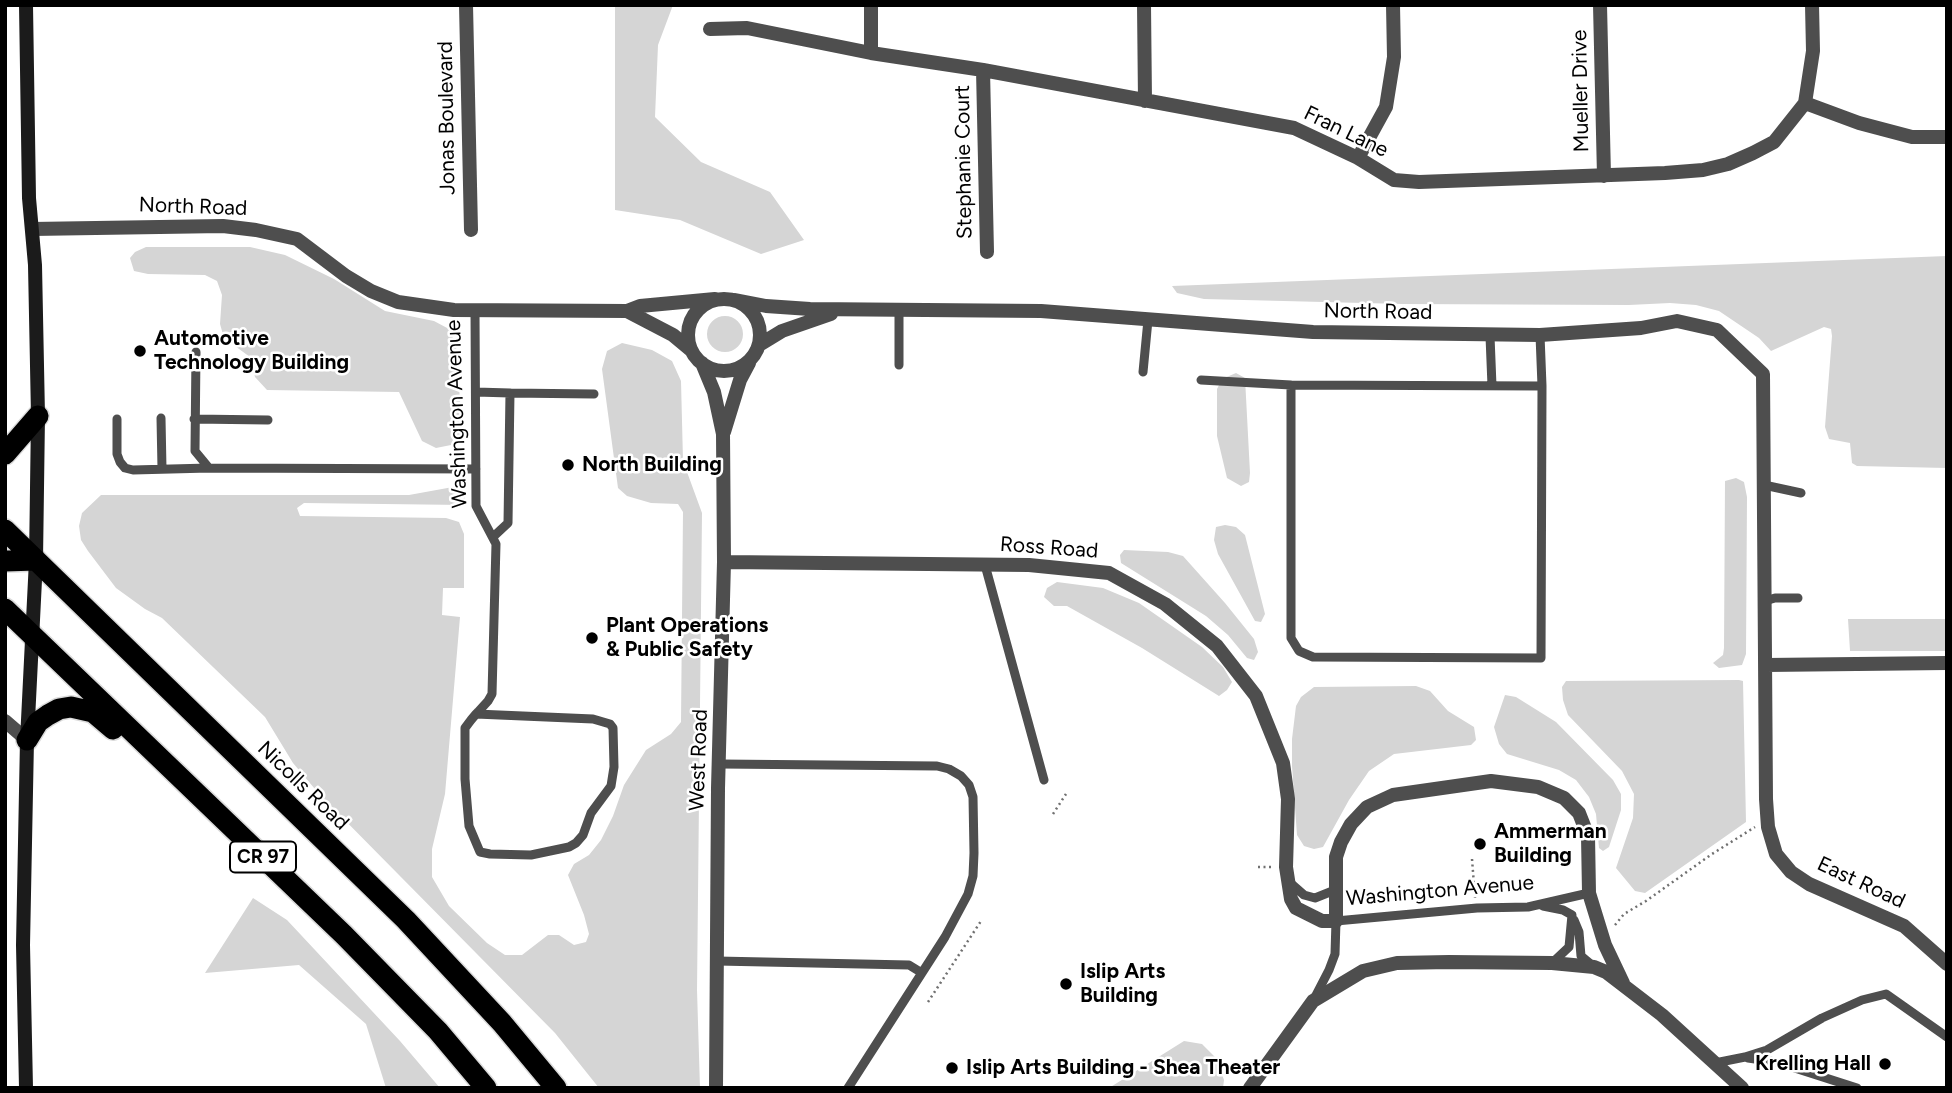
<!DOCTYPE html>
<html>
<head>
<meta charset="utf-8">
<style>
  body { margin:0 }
  #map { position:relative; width:1952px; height:1093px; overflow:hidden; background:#fff; font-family:Figtree,sans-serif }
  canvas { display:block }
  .frame { position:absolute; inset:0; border:7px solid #000; pointer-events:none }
</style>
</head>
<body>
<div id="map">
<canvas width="1952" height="1093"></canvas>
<div class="frame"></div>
</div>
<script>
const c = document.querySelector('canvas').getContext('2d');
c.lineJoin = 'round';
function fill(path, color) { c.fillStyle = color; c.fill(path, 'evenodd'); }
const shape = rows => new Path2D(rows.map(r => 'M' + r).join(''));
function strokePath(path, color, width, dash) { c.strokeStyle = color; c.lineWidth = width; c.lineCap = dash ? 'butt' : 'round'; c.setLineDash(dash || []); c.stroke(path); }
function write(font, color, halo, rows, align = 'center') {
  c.font = font + ' Figtree,sans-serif'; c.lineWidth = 5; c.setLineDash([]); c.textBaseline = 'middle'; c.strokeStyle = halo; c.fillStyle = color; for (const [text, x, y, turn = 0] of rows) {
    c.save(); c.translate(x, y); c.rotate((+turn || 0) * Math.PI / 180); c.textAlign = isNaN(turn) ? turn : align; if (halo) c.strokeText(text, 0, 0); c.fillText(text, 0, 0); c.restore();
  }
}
const green = shape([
  [615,5,673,5,658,45,655,117,701,162,770,192,804,240,761,254,680,220,615,210],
  [146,247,250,247,285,255,334,279,385,311,434,321,449,329,456,345,462,428,459,439,451,445,436,448,422,441,399,392,267,390,255,377,250,357,224,338,220,324,222,295,217,281,205,275,148,274,134,271,130,258,135,252],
  [1947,256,1947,468,1857,466,1852,463,1850,443,1829,439,1825,427,1832,336,1831,329,1824,327,1771,351,1759,338,1719,311,1696,305,1670,303,1629,305,1403,304,1204,299,1177,293,1172,286],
  '707 334a18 18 0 1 1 36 0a18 18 0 1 1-36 0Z',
  [622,343,652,350,672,361,681,381,683,461,702,513,697,990,700,1088,599,1088,555,1033,320,795,293,763,265,717,162,618,145,609,116,588,88,551,81,540,79,526,82,513,101,495,409,495,453,487,465,497,464,505,304,503,297,508,300,516,446,518,459,522,464,534,464,588,443,588,442,615,460,617,445,794,432,849,432,877,449,906,487,943,505,955,522,955,548,935,559,935,574,945,586,942,589,934,584,915,568,875,574,864,589,855,601,840,613,816,624,785,646,750,671,734,681,722,683,512,678,504,651,503,627,496,618,488,602,369,607,351],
  [1236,373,1245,378,1250,473,1249,482,1241,486,1227,478,1217,436,1217,389,1222,379],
  [1736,478,1744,482,1747,497,1746,654,1742,665,1719,668,1713,663,1723,655,1724,648,1725,481],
  [1225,525,1236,527,1245,535,1265,614,1261,622,1255,621,1218,554,1214,540,1216,527],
  [1124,550,1168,552,1183,556,1225,603,1254,639,1258,652,1254,660,1247,658,1228,635,1206,616,1121,563,1120,555],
  [1057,582,1103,588,1139,603,1202,647,1223,667,1232,682,1227,690,1219,696,1142,648,1067,606,1054,606,1044,597,1047,588],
  [1848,619,1947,619,1947,651,1850,651],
  [1739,680,1743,681,1746,822,1645,893,1635,891,1616,868,1633,818,1634,794,1622,771,1568,715,1563,700,1562,687,1566,681],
  [1416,686,1430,691,1448,711,1474,727,1476,740,1471,745,1394,754,1369,771,1349,800,1323,847,1314,849,1304,846,1297,835,1292,766,1292,739,1296,706,1301,697,1314,687],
  [1505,695,1516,697,1556,722,1613,780,1621,794,1621,810,1609,847,1603,851,1599,848,1596,814,1589,797,1576,780,1559,770,1507,754,1499,744,1494,727],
  [253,898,287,920,400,1041,440,1088,386,1088,366,1024,299,965,205,973],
  [1184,1041,1202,1044,1216,1058,1224,1080,1223,1088,1109,1088]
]);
const path = shape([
  [1053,814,1066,794],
  [1472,859,1475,898],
  [1258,867,1272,867],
  [1615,925,1624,914,1646,901,1712,854,1755,827],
  [928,1002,981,921]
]);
const lane = shape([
  [475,310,476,506,496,544,492,694,488,701,478,712,476,714,471,720,465,728,465,779,469,826,480,852,490,854,531,855,569,847,576,843,583,835,591,813,611,786,614,767,613,728,610,724,593,719,476,714],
  [1540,335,1542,386,1541,658,1313,657,1299,651,1291,638,1291,385,1542,386],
  [1490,336,1492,386],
  [196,352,195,451,209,468,476,469],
  [899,365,899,310],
  [1143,372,1148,320],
  [1201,380,1291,385],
  [476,392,510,393,508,523,493,537],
  [510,393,594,394],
  [161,418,162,469],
  [117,419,117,454,120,462,125,468,133,470,209,468],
  [194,419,268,420],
  [1764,485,1801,493],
  [985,565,1044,780],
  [1765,601,1775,598,1798,598],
  [720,764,937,766,949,769,961,776,969,785,973,797,974,853,973,876,968,894,945,937,848,1088],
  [1288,881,1304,895,1315,898,1335,890],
  [1543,906,1563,910,1572,915,1569,947,1552,963],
  [1574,920,1579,932,1581,956,1593,966],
  [717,961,909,965,922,973],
  [1314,999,1329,970,1335,954,1336,921,1477,908,1528,907,1589,893],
  [1748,1058,1776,1062,1857,1088],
  [1715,1063,1745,1057,1767,1050,1822,1018,1862,1000,1886,994,1947,1037]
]);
const street = shape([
  [466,5,471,230],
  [1144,5,1145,101],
  [1600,5,1604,176],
  [710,29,747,28,871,53,983,70,1294,128,1358,158,1394,180,1419,182,1665,173,1703,170,1728,164,1753,153,1774,142,1805,103,1813,51,1812,5],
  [871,53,871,5],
  [983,70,987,252],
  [1805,103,1859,123,1912,137,1947,137],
  [1358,158,1386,107,1394,57,1393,5],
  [32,229,223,226,256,230,297,239,346,276,371,291,398,302,454,310,627,311,640,306,715,299],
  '688 335a36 36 0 1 1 72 0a36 36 0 1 1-72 0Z',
  [735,300,766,306,810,309,1041,311,1313,332,1540,335,1641,328,1677,321,1717,330,1763,374,1766,799,1768,827,1776,854,1791,872,1809,884,1904,926,1947,964],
  [627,311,673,335,691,350],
  [759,345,782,331,831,314],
  [702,363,714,392,723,434,724,562,718,788,716,1088],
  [724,432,740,380,749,363],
  [724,562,1029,565,1109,573,1165,604,1217,646,1256,696,1283,763,1288,799,1286,867,1291,899,1296,908,1322,921,1336,921,1336,857,1341,842,1351,824,1367,807,1393,795,1491,781,1538,787,1564,798,1579,813,1588,836,1589,893,1605,945,1623,983],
  [1766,665,1947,663],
  [5,721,27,740],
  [1250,1088,1313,1001,1363,971,1397,963,1449,962,1552,963,1594,967,1606,972,1662,1015,1742,1088]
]);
const secondary = shape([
  [26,1088,23,945,27,740,36,560,38,416,35,265,29,198,26,5]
]);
const highway = shape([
  [5,454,38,416],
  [5,530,406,920,502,1023,556,1088],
  [5,561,36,560],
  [5,609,344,935,438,1031,486,1088],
  [27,740,38,722,48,715,59,709,71,707,93,712,113,729]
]);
const markers = [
  [140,351,7,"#000"],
  [568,465,7,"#000"],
  [592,638,7,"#000"],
  [1480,844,7,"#000"],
  [1066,984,7,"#000"],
  [1885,1064,7,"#000"],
  [952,1068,7,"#000"]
];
const shields = [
  [263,857,66]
];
const shieldNames = [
  ["CR 97",263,857]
];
const streetNames = [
  ["Mueller Drive",1581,91,-91],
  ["Jonas Boulevard",447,118,-91],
  ["Fran Lane",1346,132,26],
  ["Stephanie Court",964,162,-91],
  ["North Road",193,207,2],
  ["North Road",1378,312,1],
  ["Washington Avenue",457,414,-92],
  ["Ross Road",1049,548,4],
  ["West Road",699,760,-88],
  ["Nicolls Road",303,786,44],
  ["East Road",1861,883,25],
  ["Washington Avenue",1440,891,-5]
];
const poiNames = [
  ["Automotive",154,339],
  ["Technology Building",154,363],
  ["North Building",582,465],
  ["Plant Operations",606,626],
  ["& Public Safety",606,650],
  ["Ammerman",1494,832],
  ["Building",1494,856],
  ["Islip Arts",1080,972],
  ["Building",1080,996],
  ["Krelling Hall",1871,1064,"right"],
  ["Islip Arts Building - Shea Theater",966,1068]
];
fill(green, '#d5d5d5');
strokePath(highway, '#dbdbdb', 24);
strokePath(path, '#707070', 2.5, [2, 3.5]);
strokePath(lane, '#4e4e4e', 9);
strokePath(street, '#4e4e4e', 14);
strokePath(secondary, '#1b1b1b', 14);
strokePath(highway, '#000', 21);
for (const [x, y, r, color] of markers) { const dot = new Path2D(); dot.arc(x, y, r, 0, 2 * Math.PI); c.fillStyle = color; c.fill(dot); strokePath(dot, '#fff', 2.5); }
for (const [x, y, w] of shields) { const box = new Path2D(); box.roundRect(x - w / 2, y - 15.5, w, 31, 5); c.fillStyle = '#fff'; c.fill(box); strokePath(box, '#000', 2); }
write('bold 19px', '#000', null, shieldNames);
write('21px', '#000', '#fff', streetNames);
write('bold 21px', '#000', '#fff', poiNames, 'left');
</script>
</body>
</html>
